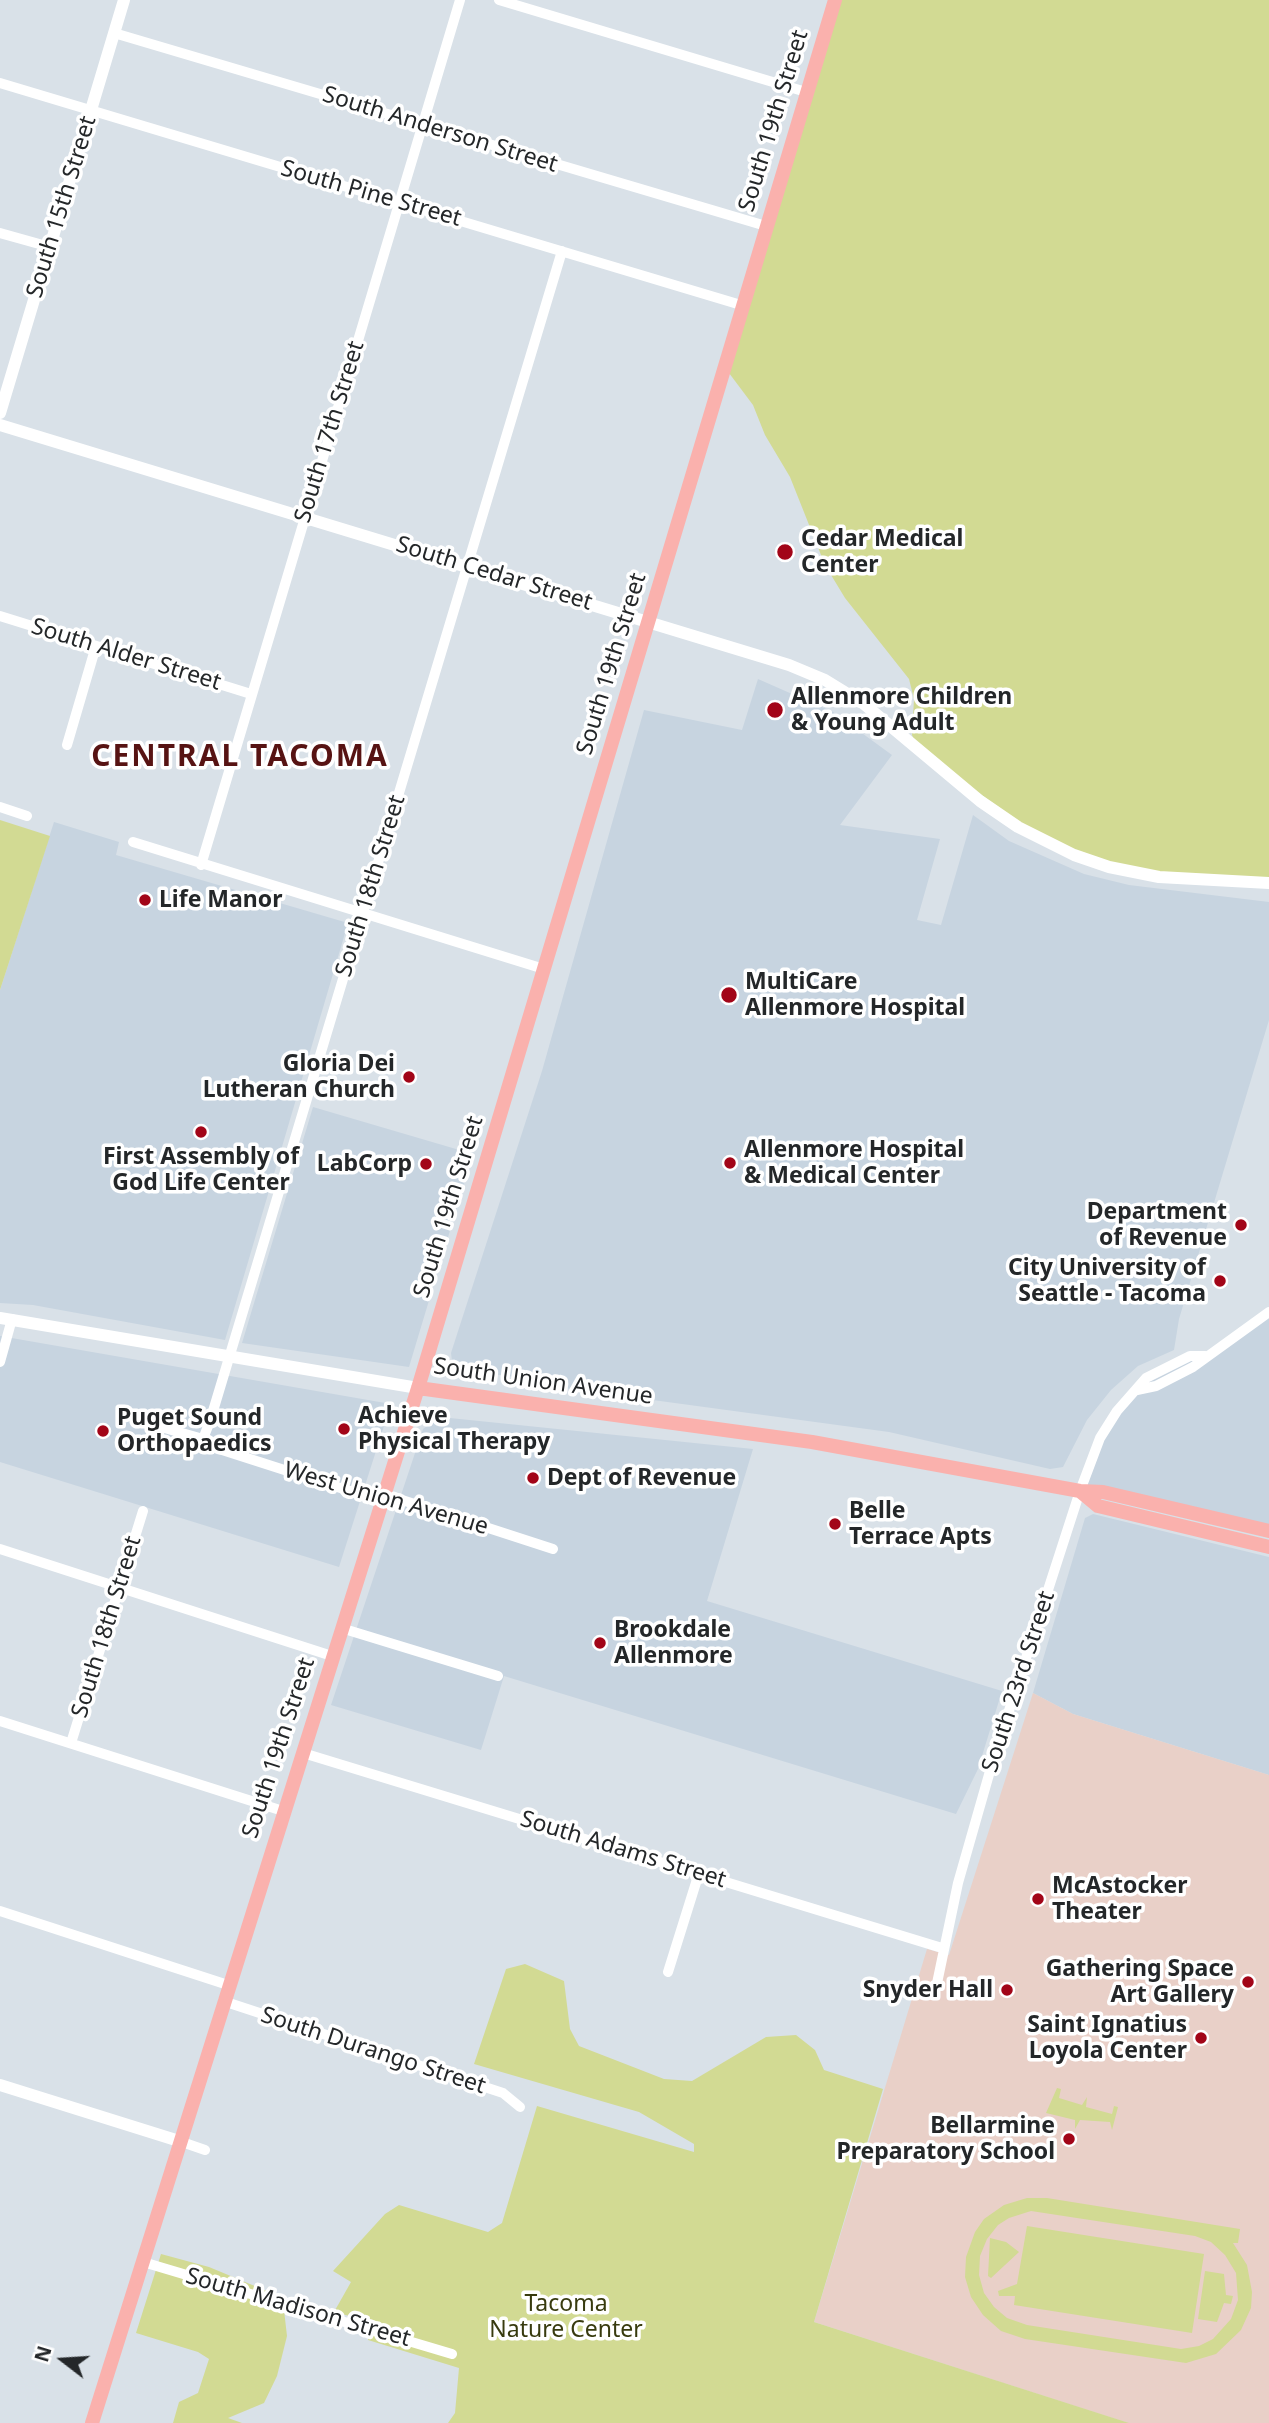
<!DOCTYPE html>
<html>
<head>
<meta charset="utf-8">
<style>
  body { margin:0 }
  #map { position:relative; width:1269px; height:2423px; overflow:hidden; background:#d9e1e8; font-family:"Noto Sans",sans-serif }
  canvas { display:block }
  .north { position:absolute; left:28px; top:2325px; width:70px; height:70px; -webkit-text-stroke:5px #fff; paint-order:stroke; rotate:287deg; font-size:19px; font-weight:700; line-height:28px; text-align:center; color:#242729 }
  .north::after { content:''; display:block; margin:auto; width:24px; height:32px; background:#242729; clip-path:polygon(50% 0,100% 100%,50% 72%,0 100%) }
</style>
</head>
<body>
<div id="map">
<canvas width="1269" height="2423"></canvas>
<div class="north">N</div>
</div>
<script>
const c = document.querySelector('canvas').getContext('2d');
c.lineJoin = 'round';
function fill(path, color) { c.fillStyle = color; c.fill(path, 'evenodd'); }
const shape = rows => new Path2D(rows.map(r => 'M' + r).join(''));
function strokePath(path, color, width, dash) { c.strokeStyle = color; c.lineWidth = width; c.lineCap = dash ? 'butt' : 'round'; c.setLineDash(dash || []); c.stroke(path); }
function write(font, color, halo, rows, align = 'center') {
  c.font = font + ' "Noto Sans",sans-serif'; c.lineWidth = 7; c.setLineDash([]); c.textBaseline = 'middle'; c.strokeStyle = halo; c.fillStyle = color; for (const [text, x, y, turn = 0] of rows) {
    c.save(); c.translate(x, y); c.rotate((+turn || 0) * Math.PI / 180); c.textAlign = isNaN(turn) ? turn : align; if (halo) c.strokeText(text, 0, 0); c.fillText(text, 0, 0); c.restore();
  }
}
const built = shape([
  [758,679,833,712,892,755,840,825,940,839,917,920,941,925,973,815,1009,841,1084,874,1129,885,1269,902,1269,1020,1179,1319,1174,1350,1138,1366,1111,1390,1087,1420,1063,1467,1050,1469,889,1432,564,1388,539,1380,453,1369,451,1353,542,1071,644,710,742,730],
  [54,822,119,842,116,855,348,923,225,1340,33,1305,0,1303,0,990],
  [313,1107,473,1154,409,1367,242,1343],
  [1269,1312,1269,1536,1080,1491,1092,1453,1140,1384,1218,1347],
  [0,1336,391,1404,339,1567,0,1462],
  [440,1417,753,1449,707,1601,1002,1691,978,1769,956,1814,504,1676,481,1750,331,1705,423,1429],
  [1093,1514,1269,1557,1269,1775,1073,1714,1033,1693,1085,1518]
]);
const education = shape([
  [1033,1693,1073,1714,1269,1775,1269,2423,1128,2423,814,2322,927,1949,949,1955]
]);
const green = shape([
  [835,0,1269,0,1269,883,1159,877,1048,843,918,749,912,735,914,699,909,679,845,598,825,565,790,477,765,435,753,405,729,373],
  [0,820,50,836,0,990],
  [525,1964,564,1981,570,2029,579,2046,664,2079,692,2081,766,2037,796,2035,815,2050,824,2070,883,2089,814,2322,1129,2423,448,2423,455,2413,459,2368,368,2340,373,2322,334,2312,351,2282,333,2271,385,2214,399,2205,488,2232,502,2223,537,2106,694,2152,694,2144,639,2112,474,2064,506,1969],
  [1057,2088,1061,2089,1059,2098,1082,2105,1087,2097,1086,2107,1112,2114,1114,2106,1118,2107,1112,2130,1110,2122,1080,2120,1075,2129,1075,2120,1046,2113],
  [1027,2198,1047,2198,1240,2229,1238,2243,1233,2243,1247,2265,1252,2292,1251,2308,1241,2330,1216,2354,1186,2363,1025,2339,1001,2331,983,2315,971,2297,965,2277,966,2257,975,2232,984,2219,1004,2205],
  [1031,2211,1195,2236,1211,2242,1225,2255,1236,2273,1238,2300,1231,2319,1213,2339,1199,2346,1181,2349,1027,2325,1007,2318,994,2307,984,2293,979,2275,980,2256,987,2239,998,2225,1009,2218],
  [1027,2226,1204,2254,1192,2333,1014,2305,1015,2296,999,2296,998,2291,1017,2284],
  [990,2238,1006,2242,1019,2252,991,2278,988,2276],
  [161,2254,209,2267,274,2294,284,2310,287,2336,277,2376,264,2403,228,2418,242,2423,173,2423,179,2402,198,2393,209,2359,198,2352,136,2333],
  [1205,2271,1224,2274,1226,2295,1233,2296,1231,2304,1224,2303,1217,2322,1198,2319]
]);
const street = shape([
  [499,0,806,92],
  [114,33,766,226],
  [0,83,741,305],
  [0,233,50,247],
  [0,616,251,694],
  [67,745,96,646],
  [0,807,27,816],
  [133,842,544,969],
  [201,865,460,0],
  [0,1362,12,1319],
  [1137,1390,1156,1386,1193,1367,1269,1312],
  [161,1427,203,1439,210,1421,562,251],
  [219,1449,381,1501,399,1499,553,1549],
  [0,1549,332,1656],
  [341,1628,498,1676],
  [0,1721,283,1811],
  [71,1743,143,1511],
  [303,1753,942,1948],
  [0,1911,228,1985],
  [668,1972,699,1873],
  [936,1988,958,1883,994,1757,1080,1491,1100,1438,1117,1411,1146,1378,1190,1356,1205,1356],
  [223,2001,503,2093,520,2107],
  [179,2141,205,2150],
  [143,2262,452,2354]
]);
const secondary = shape([
  [0,413,124,0],
  [0,425,789,665,825,680,864,704,980,801,1018,827,1074,855,1109,867,1159,877,1269,883],
  [0,1318,418,1388],
  [0,2085,179,2141]
]);
const primary = shape([
  [418,1388,812,1442,1080,1491,1103,1492,1269,1531],
  [1080,1491,1098,1506,1269,1547],
  [92,2423,418,1388,835,0]
]);
const markers = [
  [785,552,9,"#a20518"],
  [775,710,9,"#a20518"],
  [145,900,7,"#a20518"],
  [729,995,9,"#a20518"],
  [409,1077,7,"#a20518"],
  [201,1132,7,"#a20518"],
  [730,1163,7,"#a20518"],
  [426,1164,7,"#a20518"],
  [1241,1225,7,"#a20518"],
  [1220,1281,7,"#a20518"],
  [344,1429,7,"#a20518"],
  [103,1431,7,"#a20518"],
  [533,1478,7,"#a20518"],
  [835,1524,7,"#a20518"],
  [600,1643,7,"#a20518"],
  [1038,1899,7,"#a20518"],
  [1248,1982,7,"#a20518"],
  [1007,1990,7,"#a20518"],
  [1201,2038,7,"#a20518"],
  [1069,2139,7,"#a20518"]
];
const streetNames = [
  ["South 19th Street",774,121,-73],
  ["South Anderson Street",440,130,17],
  ["South Pine Street",371,194,16],
  ["South 15th Street",62,207,-73],
  ["South 17th Street",330,432,-73],
  ["South Cedar Street",494,574,17],
  ["South Alder Street",126,655,17],
  ["South 19th Street",612,664,-73],
  ["South 18th Street",371,886,-73],
  ["South 19th Street",449,1207,-73],
  ["South Union Avenue",543,1382,8],
  ["West Union Avenue",386,1499,16],
  ["South 18th Street",107,1627,-73],
  ["South 23rd Street",1019,1682,-72],
  ["South 19th Street",279,1748,-72],
  ["South Adams Street",623,1850,17],
  ["South Durango Street",373,2051,18],
  ["South Madison Street",298,2308,16]
];
const poiNames = [
  ["Cedar Medical",801,539],
  ["Center",801,565],
  ["Allenmore Children",791,697],
  ["& Young Adult",791,723],
  ["Life Manor",159,900],
  ["MultiCare",745,982],
  ["Allenmore Hospital",745,1008],
  ["Gloria Dei",395,1064,"right"],
  ["Lutheran Church",395,1090,"right"],
  ["Allenmore Hospital",744,1150],
  ["& Medical Center",744,1176],
  ["First Assembly of",201,1157,"center"],
  ["God Life Center",201,1183,"center"],
  ["LabCorp",412,1164,"right"],
  ["Department",1227,1212,"right"],
  ["of Revenue",1227,1238,"right"],
  ["City University of",1206,1268,"right"],
  ["Seattle - Tacoma",1206,1294,"right"],
  ["Achieve",358,1416],
  ["Physical Therapy",358,1442],
  ["Puget Sound",117,1418],
  ["Orthopaedics",117,1444],
  ["Dept of Revenue",547,1478],
  ["Belle",849,1511],
  ["Terrace Apts",849,1537],
  ["Brookdale",614,1630],
  ["Allenmore",614,1656],
  ["McAstocker",1052,1886],
  ["Theater",1052,1912],
  ["Gathering Space",1234,1969,"right"],
  ["Art Gallery",1234,1995,"right"],
  ["Snyder Hall",993,1990,"right"],
  ["Saint Ignatius",1187,2025,"right"],
  ["Loyola Center",1187,2051,"right"],
  ["Bellarmine",1055,2126,"right"],
  ["Preparatory School",1055,2152,"right"]
];
const parkNames = [
  ["Tacoma",566,2304],
  ["Nature Center",566,2330]
];
const districtNames = [
  ["CENTRAL TACOMA",240,757]
];
fill(built, '#c7d4e0');
fill(education, '#e9d0c8');
fill(green, '#d2da93');
strokePath(street, '#fff', 10);
strokePath(secondary, '#fff', 12);
strokePath(primary, '#fab1ad', 14);
for (const [x, y, r, color] of markers) { const dot = new Path2D(); dot.arc(x, y, r, 0, 2 * Math.PI); c.fillStyle = color; c.fill(dot); strokePath(dot, '#fff', 2.5); }
write('23px', '#242729', '#fff', streetNames);
write('bold 23px', '#242729', '#fff', poiNames, 'left');
write('23px', '#383b0f', '#fff', parkNames);
c.letterSpacing = '2px';
write('bold 30px', '#571313', '#fff', districtNames);
c.letterSpacing = '0px';
</script>
</body>
</html>
